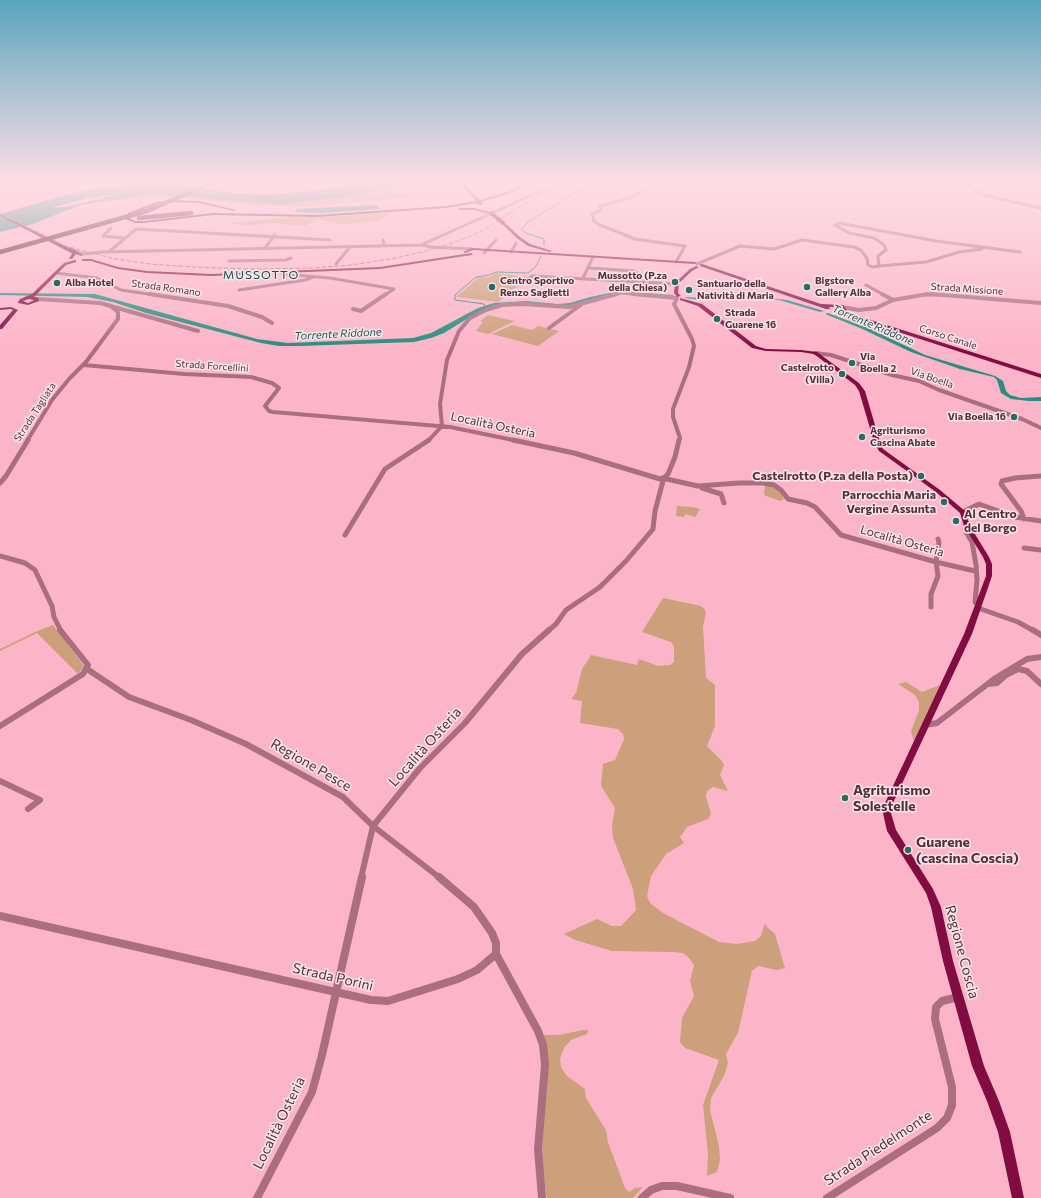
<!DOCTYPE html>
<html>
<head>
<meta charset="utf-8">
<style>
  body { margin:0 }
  canvas { display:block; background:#fcb5c8 }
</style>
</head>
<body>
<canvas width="1041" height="1198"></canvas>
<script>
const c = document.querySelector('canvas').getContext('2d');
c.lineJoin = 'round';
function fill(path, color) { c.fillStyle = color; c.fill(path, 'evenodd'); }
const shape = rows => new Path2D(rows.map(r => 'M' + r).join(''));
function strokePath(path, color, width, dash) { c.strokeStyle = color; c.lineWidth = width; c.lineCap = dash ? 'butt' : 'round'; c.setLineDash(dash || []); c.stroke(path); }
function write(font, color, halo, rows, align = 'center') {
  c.font = font + ' Commissioner,sans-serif'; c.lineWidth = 3; c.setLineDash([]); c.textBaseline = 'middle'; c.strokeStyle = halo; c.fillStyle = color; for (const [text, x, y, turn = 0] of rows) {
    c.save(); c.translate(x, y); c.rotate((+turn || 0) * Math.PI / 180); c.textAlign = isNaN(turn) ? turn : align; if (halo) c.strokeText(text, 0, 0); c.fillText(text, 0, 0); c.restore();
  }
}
const green = shape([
  [398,182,460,182,453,189,445,192,428,192,415,195,413,195,414,197,408,198,302,206,266,206,176,197,144,198,107,201,105,200,162,194,265,203,291,203,360,194],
  [395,213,388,214,380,220,348,224,340,224,317,219,305,226,268,223,250,226,229,223,291,217,317,217],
  [496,273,529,277,498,302,456,297,479,277,489,277],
  [488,315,515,321,488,334,476,331,482,323,481,320],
  [512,325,532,330,538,326,559,331,538,346,492,334],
  [765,485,772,486,780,492,784,499,780,501,764,495],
  [677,506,692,507,700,509,699,511,695,517,685,514,684,517,676,516],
  [663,598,701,606,705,610,706,613,703,627,706,678,715,685,715,726,707,746,721,760,724,765,720,775,728,791,713,787,707,791,706,796,711,814,708,819,687,827,680,837,684,843,666,854,651,876,647,896,650,903,663,913,719,942,737,944,755,941,761,936,765,923,766,926,775,934,785,968,777,970,758,966,752,971,738,1033,726,1054,728,1063,724,1076,711,1098,710,1110,719,1146,720,1160,717,1172,707,1176,708,1155,703,1105,719,1060,685,1048,680,1042,682,1018,694,996,690,981,694,965,689,958,683,953,673,952,612,951,575,940,564,934,597,919,612,926,621,926,636,910,633,889,613,838,612,825,615,808,601,786,603,764,615,760,624,739,623,734,618,729,580,723,582,701,571,699,576,693,582,669,591,655,637,665,639,659,658,666,670,665,674,662,674,646,671,642,642,632],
  [53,625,84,666,78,674,37,633,0,651,0,649,35,632],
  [906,682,922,692,940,685,914,742,911,731,919,710,919,702,915,695,898,684],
  [583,1030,588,1030,587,1034,571,1040,564,1048,560,1058,561,1067,567,1076,585,1089,586,1098,606,1130,608,1142,625,1188,629,1192,635,1188,643,1187,633,1198,547,1198,546,1195,543,1170,542,1140,548,1067,544,1035,559,1035]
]);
const water = shape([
  [365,182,398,182,360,194,334,198,281,204,210,199,162,194,135,196,80,205,33,224,0,232,0,214,58,197,92,189,118,186,156,183,192,186,222,192,263,195,314,191],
  [109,195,117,195,66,207,51,208,87,198],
  [378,205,379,209,321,213,294,212,297,209],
  [619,291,673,295,673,297,626,292,570,305,501,304,470,317,444,333,431,338,414,342,300,346,279,346,261,343,146,313,113,302,87,297,0,295,0,293,95,294,257,339,288,343,413,338,431,333,478,308,494,303,526,301,557,304,570,303,590,297],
  [754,296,787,300,824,311,820,312,779,300,754,297,701,300,685,298,686,297,701,298],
  [828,313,868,328,925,355,995,376,1003,381,1006,391,1010,395,1021,398,1041,397,1041,401,1029,401,1011,399,1001,393,997,380,994,377,960,369,911,352,860,328,825,314]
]);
const stream = shape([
  [139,184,147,182],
  [544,245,544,239,526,233,521,229,528,222,581,189,582,182],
  [485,307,484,304,455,300,455,295,476,277,489,275,496,272,528,273,536,266,541,256]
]);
const minorFar4 = shape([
  [210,182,227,182],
  [670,182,649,188,629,198,600,206,601,210,592,214,594,221,598,224,635,239,685,246,676,262],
  [963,182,983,195,1041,208],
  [111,228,103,236,125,238],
  [383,240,384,246],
  [421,245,561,182],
  [429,247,472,249],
  [68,248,83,254,102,252,422,245,431,247],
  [264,249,275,235],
  [110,251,136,229,330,240],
  [511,252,516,243],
  [484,253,496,240],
  [229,261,286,260,291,258],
  [336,264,350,247],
  [697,264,740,246,774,249,802,240,854,247,861,250,867,258,868,265,872,267,879,266,878,256,886,250,884,245,874,238,849,233,835,225,839,223,936,241,1020,252],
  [879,266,926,262,959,252,982,249],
  [589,268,634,271,637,273,635,281],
  [280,272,283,274,330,278,394,289],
  [56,273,97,278,121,290,155,295],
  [583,278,593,257],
  [522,284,532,276,676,284],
  [866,285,884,295],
  [239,290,305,280,313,277],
  [385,295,394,289],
  [613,295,621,293,644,295],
  [922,295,943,295]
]);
const minorFar3 = shape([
  [149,294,228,306,262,317,272,323],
  [633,294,676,298],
  [931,294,1041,303],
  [37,299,100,303,198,331],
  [677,299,674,304,692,339,694,346,689,367,673,409,673,417,680,438,679,441],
  [893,300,928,294],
  [842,307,859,310,876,308,893,300,882,294],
  [353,309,361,311,386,294],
  [549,328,582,304],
  [815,353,831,355,892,375,919,381,939,390,1022,419,1041,428],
  [84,365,184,374,251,377,272,383,279,388,265,406,269,411,273,412,450,427,518,441],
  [442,426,440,404,447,360,459,331,470,318,486,310,502,305,523,304,569,307,617,294],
  [27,441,52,400,69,379,86,362,118,319,118,312,109,305],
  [428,441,442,426]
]);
const minorFar2 = shape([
  [513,440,574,453,660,479],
  [662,478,698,486,739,483,763,483,774,485,781,490,788,499,807,503,815,507,841,535,936,562,975,571],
  [664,478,668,474,675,457,679,440],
  [0,483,6,476,28,440],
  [702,488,721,494,724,503],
  [963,512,979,504,1015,517,1041,521],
  [1024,519,1021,511,1001,484,1002,481,1015,478,1041,476],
  [968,529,966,532,972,542,976,565,977,580,975,602,979,607],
  [345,535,385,469,429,440],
  [1024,548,1041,550],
  [0,556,25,563,35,570,52,606,54,617,61,631],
  [931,607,931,594,938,576,936,562,939,542,938,539],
  [978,608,1018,622,1034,631],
  [548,631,556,624,566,610,600,587,626,561,653,529,655,511,663,481]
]);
const minorFar1 = shape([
  [1033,630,1041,635],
  [87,669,129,697,191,720,246,744,343,797,373,826,440,878],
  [989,684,997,683,1006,675,1018,669,1027,671,1041,684],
  [925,725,937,723,994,679,1027,659,1041,657],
  [0,726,83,674,88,665,60,630],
  [0,781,40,800,28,809],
  [361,878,373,826,420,768,465,723,522,654,549,630]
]);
const minor = shape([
  [439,877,474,907,492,933,496,943,496,954],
  [0,916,371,1000,388,1001,458,979,477,970,496,954],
  [496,954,538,1031,543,1045,545,1065,538,1149,542,1198],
  [257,1198,312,1092,322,1055,362,877],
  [642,1198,651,1190,662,1186,677,1186,730,1198],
  [827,1198,937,1128,947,1118,952,1105,952,1087,935,1019,936,1007,942,1001,959,997]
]);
const major = shape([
  [467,182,471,182,468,185,468,188,477,198,477,200,475,200,464,188,464,185,467,182],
  [529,182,534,182,505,195,477,203,446,208,375,213,373,212,375,211,446,206,477,201,503,193,529,182],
  [459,208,474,208,493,213,491,214,474,210,458,210,459,208],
  [0,214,69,248,71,248,83,255,81,256,76,254,72,259,70,259,69,258,72,254,71,253,0,216,0,214],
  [502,222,504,222,520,237,530,244,552,251,550,252,528,246,518,239,502,224,502,222],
  [472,248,695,262,697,263,695,264,473,250,465,253,463,252,472,248],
  [471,253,473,254,472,255,380,269,211,276,147,273,118,269,91,261,83,261,81,260,83,259,91,259,118,267,147,271,211,274,380,267,471,253],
  [75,260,76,260,76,262,66,265,34,297,37,297,39,300,39,301,28,305,18,303,18,302,20,299,32,294,64,263,75,260],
  [29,299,34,300,28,303,23,301,29,299],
  [700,264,702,264,821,304,843,305,849,313,1041,374,1041,378,836,312,836,310,838,310,843,311,840,307,828,307,830,308,830,309,826,309,700,266,700,264],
  [696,266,699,267,692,271,679,283,678,293,681,296,677,297,674,293,675,283,690,269,696,266],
  [680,298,702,304,756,346,766,349,801,350,817,352,859,383,865,391,880,442,883,449,940,490,965,511,970,526,989,557,992,564,992,576,972,634,893,803,891,813,896,830,933,889,941,907,953,961,984,1066,999,1101,1010,1132,1024,1198,1012,1198,998,1132,987,1101,972,1066,943,961,931,907,926,893,887,831,883,813,885,803,964,634,986,576,986,564,983,557,964,526,960,513,936,492,879,451,874,442,859,391,855,385,814,354,801,352,766,351,752,348,698,306,680,300,680,298],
  [11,307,18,310,2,329,0,329,0,325,13,310,11,309,0,310,0,308,11,307]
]);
const highway = shape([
  [171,200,199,201,236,210,234,211,199,203,171,202,158,204,135,213,134,215,129,218,135,221,144,221,213,213,316,215,375,211,377,212,375,213,316,217,213,215,144,223,135,223,125,219,126,216,128,215,128,213,156,202,171,200]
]);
const rail = shape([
  [0,213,66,246,115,259,150,264,193,267,252,269,313,268,351,265,396,258,430,250,458,241,482,231,523,204,568,182]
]);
const majorBridge = shape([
  [476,199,480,203],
  [491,213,503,223]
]);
const highwayBridge = shape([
  [139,218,191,213],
  [0,252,147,211,214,182]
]);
const markers = [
  [675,282,4,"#276d62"],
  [57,283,4,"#276d62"],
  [492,287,4,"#276d62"],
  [807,287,4,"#276d62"],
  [689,290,4,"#276d62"],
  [717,319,4,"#276d62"],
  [852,363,4,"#276d62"],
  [842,374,4,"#276d62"],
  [1014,417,4,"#276d62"],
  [862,437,4,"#276d62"],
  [921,476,4,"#276d62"],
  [944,502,4,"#276d62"],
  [956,521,4,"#276d62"],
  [845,798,4,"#276d62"],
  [908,850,4,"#276d62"]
];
const farPoinames = [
  ["Mussotto (P.za",667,276,"right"],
  ["della Chiesa)",667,288,"right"],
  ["Centro Sportivo",500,281],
  ["Renzo Saglietti",500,293],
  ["Bigstore",815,281],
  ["Gallery Alba",815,293],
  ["Alba Hotel",65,283],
  ["Santuario della",697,284],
  ["Natività di Maria",697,296],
  ["Strada",725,313],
  ["Guarene 16",725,325],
  ["Via",860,357],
  ["Boella 2",860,369],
  ["Castelrotto",834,368,"right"],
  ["(Villa)",834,380,"right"],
  ["Via Boella 16",1006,417,"right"],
  ["Agriturismo",870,431],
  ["Cascina Abate",870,443]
];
const farStreetnames = [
  ["Strada Romano",166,288,8],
  ["Strada Missione",967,289,4],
  ["Corso Canale",948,337,18],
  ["Strada Forcellini",212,366,4],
  ["Via Boella",932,378,19],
  ["Strada Tagliata",35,412,-57]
];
const farWaternames = [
  ["Torrente Riddone",873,325,23],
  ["Torrente Riddone",338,334,-3]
];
const farQuarternames = [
  ["MUSSOTTO",261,275]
];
const streetNames = [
  ["Località Osteria",493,425,12],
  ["Località Osteria",902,541,16]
];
const poiNames = [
  ["Castelrotto (P.za della Posta)",913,476],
  ["Parrocchia Maria",936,495],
  ["Vergine Assunta",936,509],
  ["Al Centro",964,514,"left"],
  ["del Borgo",964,528,"left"]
];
const nearStreetnames = [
  ["Località Osteria",425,747,-48],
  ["Regione Pesce",311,765,30],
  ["Regione Coscia",962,952,75],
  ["Strada Porini",333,977,13],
  ["Località Osteria",279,1123,-64],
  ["Strada Piedelmonte",878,1148,-33]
];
const nearPoinames = [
  ["Agriturismo",853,790],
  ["Solestelle",853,806],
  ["Guarene",916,842],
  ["(cascina Coscia)",916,858]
];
fill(green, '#cca07b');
fill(water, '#258e7f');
strokePath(stream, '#258e7f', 1);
strokePath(minorFar4, '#ab6e80', 3);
strokePath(minorFar3, '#ab6e80', 4);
strokePath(minorFar2, '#ab6e80', 5);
strokePath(minorFar1, '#ab6e80', 6);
strokePath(minor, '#ab6e80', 8);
fill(major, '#820c42');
fill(highway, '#5b122f');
strokePath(rail, '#9f6c7a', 1, [4.5, 2]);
strokePath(majorBridge, '#820c42', 4);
strokePath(highwayBridge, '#5b122f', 4.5);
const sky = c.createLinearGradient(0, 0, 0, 350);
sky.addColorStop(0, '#5aa5be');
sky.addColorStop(0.52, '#fedee6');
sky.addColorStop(1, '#fedee600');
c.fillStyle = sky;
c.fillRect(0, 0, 1041, 350);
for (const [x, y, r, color] of markers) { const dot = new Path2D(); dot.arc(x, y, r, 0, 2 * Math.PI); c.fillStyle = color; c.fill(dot); strokePath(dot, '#fae7eb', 1.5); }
write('bold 10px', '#54303b', '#fae7eb', farPoinames, 'left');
write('10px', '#54303b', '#fae7eb', farStreetnames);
write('italic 11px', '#1a5249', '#fae7eb', farWaternames);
c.letterSpacing = '1px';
write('12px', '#175047', '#fae7eb', farQuarternames);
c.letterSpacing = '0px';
write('12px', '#54303b', '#fae7eb', streetNames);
write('bold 12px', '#54303b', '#fae7eb', poiNames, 'right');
write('14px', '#54303b', '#fae7eb', nearStreetnames);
write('bold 14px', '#54303b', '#fae7eb', nearPoinames, 'left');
</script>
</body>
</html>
